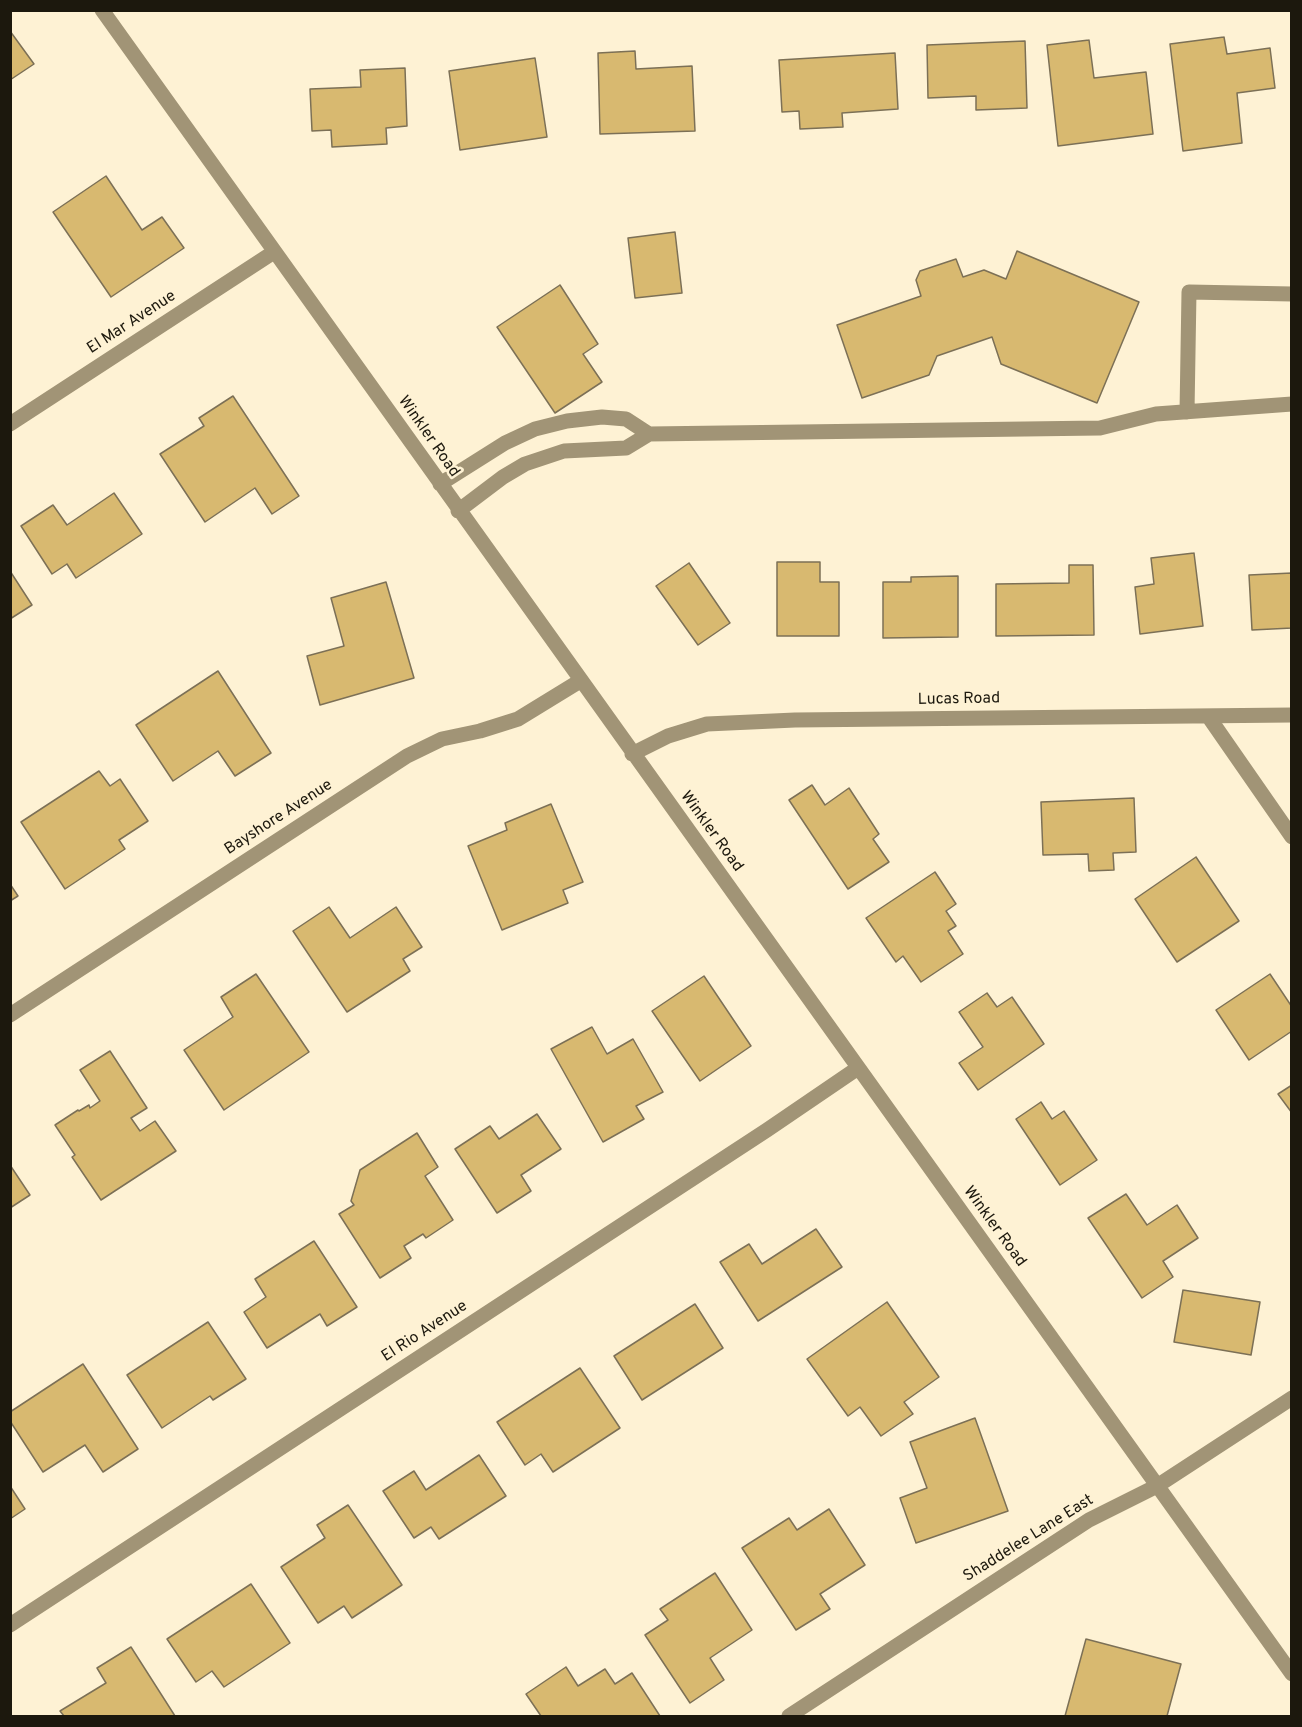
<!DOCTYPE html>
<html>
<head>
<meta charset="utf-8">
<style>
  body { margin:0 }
  #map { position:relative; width:1302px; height:1727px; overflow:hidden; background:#fef2d4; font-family:Overpass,sans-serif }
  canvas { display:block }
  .frame { position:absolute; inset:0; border:12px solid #1c180d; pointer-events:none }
</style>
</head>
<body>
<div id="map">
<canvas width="1302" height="1727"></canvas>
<div class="frame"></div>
</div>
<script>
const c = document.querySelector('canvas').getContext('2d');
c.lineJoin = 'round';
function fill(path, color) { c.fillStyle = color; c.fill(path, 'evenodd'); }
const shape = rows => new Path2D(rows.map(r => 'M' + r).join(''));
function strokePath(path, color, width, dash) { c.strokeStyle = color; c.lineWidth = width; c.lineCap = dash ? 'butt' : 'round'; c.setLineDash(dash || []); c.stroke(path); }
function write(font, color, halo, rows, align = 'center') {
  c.font = font + ' Overpass,sans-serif'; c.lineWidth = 5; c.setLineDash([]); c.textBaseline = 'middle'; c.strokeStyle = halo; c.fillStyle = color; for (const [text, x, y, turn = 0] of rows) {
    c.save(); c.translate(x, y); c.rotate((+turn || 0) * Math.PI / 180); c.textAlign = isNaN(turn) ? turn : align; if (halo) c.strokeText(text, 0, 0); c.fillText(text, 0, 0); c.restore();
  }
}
const building = shape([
  [10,31,34,64,10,80,10,31],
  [1224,37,1227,54,1270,48,1275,88,1237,93,1242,143,1183,151,1170,44,1224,37],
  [1089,40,1094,78,1146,72,1153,134,1058,146,1047,45,1089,40],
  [1025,41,1027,108,976,110,976,96,928,98,927,45,1025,41],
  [635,51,636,69,692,66,695,131,600,134,598,53,635,51],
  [895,53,898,109,842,113,843,127,800,129,799,111,782,112,779,60,895,53],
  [535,58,547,137,460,150,449,71,535,58],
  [405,68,407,126,386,128,387,144,332,147,331,130,312,131,310,89,361,87,360,70,405,68],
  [106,176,142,230,162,217,184,248,111,297,53,212,106,176],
  [675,232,682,293,635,298,628,238,675,232],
  [1017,251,1139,302,1097,403,1001,364,992,337,937,356,929,375,862,398,837,325,921,296,916,280,920,271,956,259,963,277,984,270,1006,279,1017,251],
  [560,285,598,344,583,354,602,382,555,413,497,327,560,285],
  [233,396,299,496,272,514,255,488,205,522,160,454,204,426,199,418,233,396],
  [114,493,142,534,76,578,67,564,52,574,21,526,53,505,67,525,114,493],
  [1194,553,1203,626,1140,634,1135,587,1154,584,1151,558,1194,553],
  [777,562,820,562,820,582,839,582,839,636,777,636,777,562],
  [689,563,730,623,698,645,656,586,689,563],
  [1069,565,1093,565,1094,635,996,636,996,584,1069,583,1069,565],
  [10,571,32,605,10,619,10,571],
  [1292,573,1292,628,1252,630,1249,575,1292,573],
  [958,576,958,637,883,638,883,582,911,582,911,577,958,576],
  [386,582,414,678,320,705,307,656,344,646,331,598,386,582],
  [218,671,271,753,235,776,218,751,173,781,136,725,218,671],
  [99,771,110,786,120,779,148,821,119,840,125,849,65,889,21,822,99,771],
  [812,785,825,805,849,788,879,834,873,839,889,862,848,889,789,800,812,785],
  [1134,798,1136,852,1113,853,1114,870,1089,871,1088,854,1043,855,1041,802,1134,798],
  [551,804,583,882,563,890,568,903,502,930,468,846,507,830,505,823,551,804],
  [1196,857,1239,921,1177,962,1135,899,1196,857],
  [935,872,956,904,946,911,956,926,948,931,963,954,921,982,903,956,896,962,866,918,935,872],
  [10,884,18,896,10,901,10,884],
  [329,907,350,938,396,907,422,947,403,959,410,971,347,1012,293,931,329,907],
  [256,974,309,1052,224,1110,184,1050,233,1017,221,997,256,974],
  [1270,974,1292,1007,1292,1031,1249,1060,1216,1010,1270,974],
  [704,976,751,1046,700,1081,652,1011,704,976],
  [987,993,997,1007,1012,997,1044,1044,978,1090,959,1063,983,1047,959,1012,987,993],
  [592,1027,607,1054,633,1039,663,1092,636,1106,644,1119,603,1142,551,1049,592,1027],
  [110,1051,147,1108,131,1118,140,1131,155,1121,176,1151,101,1200,72,1157,75,1155,55,1125,78,1110,79,1111,89,1105,90,1108,100,1101,80,1070,110,1051],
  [1292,1085,1292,1113,1278,1094,1292,1085],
  [1041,1102,1052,1119,1064,1111,1097,1160,1060,1185,1016,1119,1041,1102],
  [537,1114,561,1149,521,1175,531,1191,497,1213,455,1149,490,1126,499,1139,537,1114],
  [417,1133,438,1167,425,1176,453,1220,426,1238,423,1234,404,1246,411,1258,380,1278,339,1214,354,1205,351,1201,360,1170,417,1133],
  [10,1165,30,1195,10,1208,10,1165],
  [1126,1194,1147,1225,1177,1205,1198,1238,1163,1261,1173,1277,1142,1298,1088,1218,1126,1194],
  [816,1229,842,1267,758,1321,720,1262,749,1244,762,1264,816,1229],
  [314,1241,357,1307,327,1326,320,1314,267,1348,244,1312,266,1297,255,1279,314,1241],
  [1183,1290,1260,1302,1251,1355,1174,1342,1183,1290],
  [887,1302,939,1377,904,1402,913,1414,881,1436,860,1407,848,1416,807,1359,887,1302],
  [695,1304,723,1348,642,1400,614,1356,695,1304],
  [208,1322,246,1379,213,1400,210,1396,162,1428,127,1375,208,1322],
  [83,1364,138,1449,103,1472,85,1445,43,1472,10,1421,10,1412,83,1364],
  [580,1368,620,1428,553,1472,541,1454,525,1465,497,1422,580,1368],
  [975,1418,1008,1511,916,1543,900,1498,927,1488,910,1442,975,1418],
  [479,1455,506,1496,439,1539,431,1527,414,1538,383,1491,414,1471,426,1490,479,1455],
  [10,1486,25,1509,10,1519,10,1486],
  [348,1505,402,1585,352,1618,344,1606,318,1623,281,1567,325,1538,317,1525,348,1505],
  [829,1509,865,1565,820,1594,830,1609,796,1630,742,1548,789,1518,797,1530,829,1509],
  [715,1573,752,1630,710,1658,724,1680,690,1703,645,1635,668,1620,660,1609,715,1573],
  [251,1584,290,1643,224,1687,212,1671,196,1682,167,1639,251,1584],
  [1086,1639,1181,1664,1167,1716,1065,1716,1086,1639],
  [131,1647,175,1716,64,1716,60,1711,106,1683,97,1668,131,1647],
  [566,1667,578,1686,605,1669,615,1684,632,1673,660,1716,541,1716,526,1694,566,1667]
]);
const minor = shape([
  [102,10,1292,1674],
  [1187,412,1189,292,1292,294],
  [10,424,274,252],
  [649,434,1100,428,1156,414,1292,404],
  [440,484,505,443,535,429,567,421,602,417,626,419,649,434,626,448,564,451,525,464,503,477,458,511],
  [1208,716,1292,837],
  [632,754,668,736,707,724,795,720,1292,715],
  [10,1015,407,756,442,739,480,731,518,719,580,681],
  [10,1625,767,1130,858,1068],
  [789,1716,1089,1520,1157,1486,1292,1398]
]);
const streetNames = [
  ["El Mar Avenue",132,323,-33],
  ["Winkler Road",428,437,55],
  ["Lucas Road",959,700,-1],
  ["Bayshore Avenue",279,818,-33],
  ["Winkler Road",711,832,54],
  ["Winkler Road",994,1227,54],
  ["El Rio Avenue",425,1332,-33],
  ["Shaddelee Lane East",1029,1539,-32]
];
fill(building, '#d8b970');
strokePath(building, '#7c7056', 1.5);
strokePath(minor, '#a19476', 15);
write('16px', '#1c180d', '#fef2d4', streetNames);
</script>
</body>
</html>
